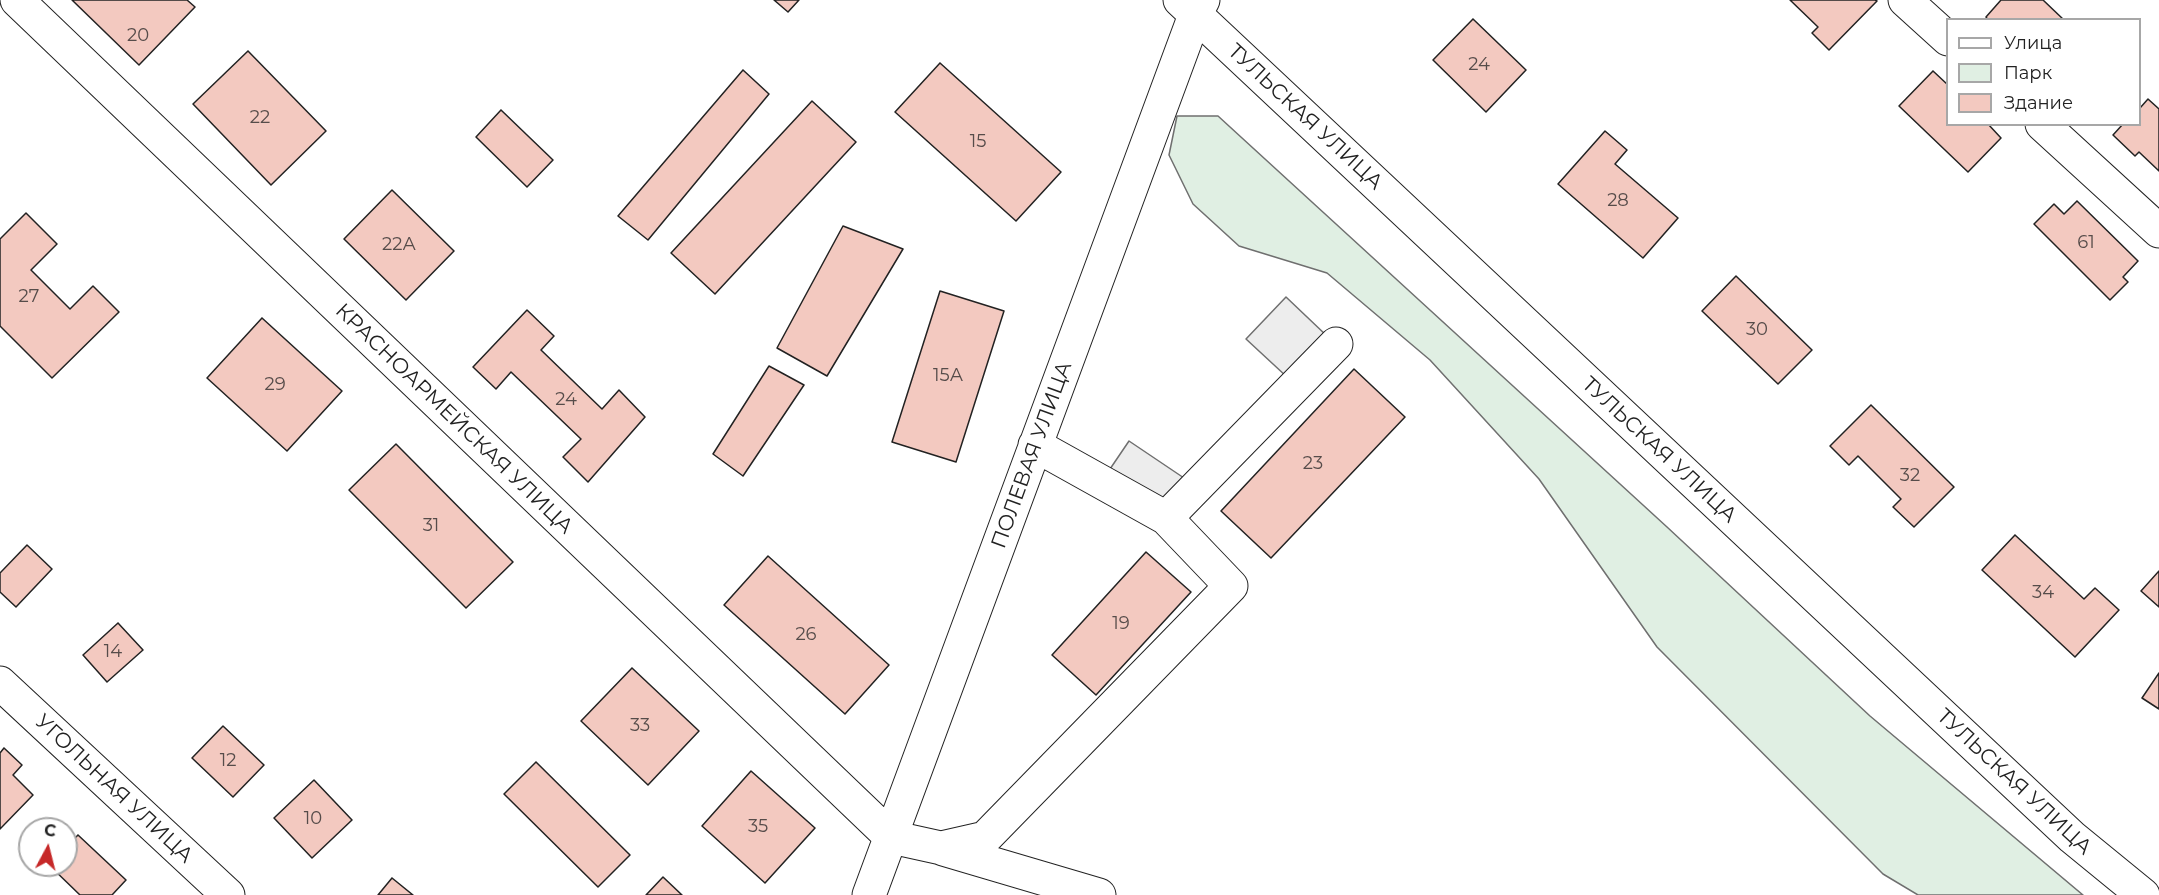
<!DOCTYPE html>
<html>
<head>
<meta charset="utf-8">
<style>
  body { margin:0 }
  #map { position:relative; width:2159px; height:895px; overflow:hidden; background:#fff; font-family:Montserrat,sans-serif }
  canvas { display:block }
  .legend { position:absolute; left:1946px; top:18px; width:195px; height:108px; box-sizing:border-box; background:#fff; border:2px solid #a7a7a7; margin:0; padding:8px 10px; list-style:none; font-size:18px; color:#222 }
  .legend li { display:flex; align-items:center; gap:12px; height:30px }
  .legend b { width:30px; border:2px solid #a7a7a7 }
  .north { position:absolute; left:18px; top:817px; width:60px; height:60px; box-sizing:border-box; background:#fff; border:2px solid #a7a7a7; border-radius:50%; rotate:7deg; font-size:16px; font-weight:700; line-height:24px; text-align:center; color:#222 }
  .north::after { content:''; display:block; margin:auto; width:21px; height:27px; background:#c62828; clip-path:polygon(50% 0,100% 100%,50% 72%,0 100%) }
</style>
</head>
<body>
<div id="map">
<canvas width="2159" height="895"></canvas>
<ul class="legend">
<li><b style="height:8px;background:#fff"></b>Улица</li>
<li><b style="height:16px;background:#e0efe3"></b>Парк</li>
<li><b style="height:16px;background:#f3c9c0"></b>Здание</li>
</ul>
<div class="north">С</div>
</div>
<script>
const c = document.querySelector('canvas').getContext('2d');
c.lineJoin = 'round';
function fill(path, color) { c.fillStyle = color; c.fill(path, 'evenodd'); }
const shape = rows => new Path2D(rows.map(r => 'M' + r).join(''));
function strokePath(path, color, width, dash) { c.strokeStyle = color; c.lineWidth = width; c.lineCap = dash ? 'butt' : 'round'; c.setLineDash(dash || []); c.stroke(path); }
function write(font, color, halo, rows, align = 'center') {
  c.font = font + ' Montserrat,sans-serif'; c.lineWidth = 4.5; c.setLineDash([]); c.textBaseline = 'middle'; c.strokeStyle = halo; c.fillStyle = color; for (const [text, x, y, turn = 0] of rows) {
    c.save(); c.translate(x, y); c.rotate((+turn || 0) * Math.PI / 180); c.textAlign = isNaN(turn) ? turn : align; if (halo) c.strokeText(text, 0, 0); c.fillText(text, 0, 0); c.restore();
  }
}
const green = shape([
  [1177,116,1218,116,1667,527,1870,716,2083,895,1918,895,1883,874,1657,647,1539,479,1430,360,1327,273,1239,246,1193,204,1169,155,1177,116]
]);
const parking = shape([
  [1286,297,1327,336,1287,377,1246,339,1286,297],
  [1129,441,1184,478,1165,507,1110,469,1129,441]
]);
const building = shape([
  [72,0,187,0,195,7,139,65,72,0],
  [774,0,799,0,788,12,774,0],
  [1790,0,1875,0,1877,1,1829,50,1812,33,1818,27,1790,0],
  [2001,0,2043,0,2064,20,1988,20,1986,17,2001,0],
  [1473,19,1526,70,1486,112,1433,60,1473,19],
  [248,51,326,131,271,185,193,104,248,51],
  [940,63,1061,172,1016,221,895,112,940,63],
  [743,70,769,94,648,240,618,216,743,70],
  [1933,71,1948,85,1948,124,1988,124,2001,138,1968,172,1899,106,1933,71],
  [2148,99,2159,109,2159,171,2139,152,2135,156,2113,135,2123,124,2140,124,2140,108,2148,99],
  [812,101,856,142,715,294,671,253,812,101],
  [501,110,553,160,527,187,476,137,501,110],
  [1605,131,1627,150,1615,164,1678,218,1643,258,1558,184,1605,131],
  [392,190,454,251,406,300,344,239,392,190],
  [2077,201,2138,261,2123,277,2128,282,2110,300,2034,224,2054,204,2064,214,2077,201],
  [26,213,57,244,31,270,70,309,93,286,119,312,52,378,0,326,0,239,26,213],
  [843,226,903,249,827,376,777,348,843,226],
  [1736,276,1812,350,1778,384,1702,311,1736,276],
  [940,291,1004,311,956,462,892,442,940,291],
  [527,310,554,336,541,350,602,409,619,390,645,417,588,482,563,457,581,439,511,372,496,389,473,367,527,310],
  [262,318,342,391,287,451,207,378,262,318],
  [769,366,804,385,743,476,713,454,769,366],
  [1354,369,1405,417,1271,558,1221,511,1354,369],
  [1871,405,1954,487,1914,527,1893,507,1901,499,1858,456,1849,465,1830,446,1871,405],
  [396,444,513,562,466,608,349,490,396,444],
  [2015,535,2084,599,2095,588,2119,610,2075,657,1982,570,2015,535],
  [27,545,52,569,16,607,0,592,0,573,27,545],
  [1146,552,1191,592,1096,695,1052,655,1146,552],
  [768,556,889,665,845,714,724,605,768,556],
  [2159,571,2159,607,2141,591,2159,571],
  [118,623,143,650,107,682,83,655,118,623],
  [632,668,699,731,648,785,581,721,632,668],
  [2159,673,2159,709,2142,698,2159,673],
  [223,726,264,765,233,797,192,758,223,726],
  [4,748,22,765,13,775,33,795,0,829,0,753,4,748],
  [536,762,630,855,598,887,504,794,536,762],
  [751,771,815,828,765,883,702,826,751,771],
  [314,780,352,820,312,858,274,818,314,780],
  [78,835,126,880,112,895,80,895,49,865,66,865,66,847,78,835],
  [663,877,682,895,646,895,663,877],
  [392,878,413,895,378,895,392,878]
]);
const minor = shape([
  [17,0,891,837,941,848,985,838,1231,586,1166,518,1336,344],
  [1905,0,1948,39],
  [2042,124,2159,231],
  [1035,445,1166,518],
  [0,683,228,895],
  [943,849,1099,895],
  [869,895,1195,15,1203,0]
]);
const major = shape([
  [1180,0,2072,837,2143,895]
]);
const numberNames = [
  ["20",138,36],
  ["24",1479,65],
  ["22",260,118],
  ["15",978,142],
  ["28",1618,201],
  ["61",2086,243],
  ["22А",399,245],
  ["27",29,297],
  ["30",1757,330],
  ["15А",948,376],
  ["29",275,385],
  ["24",566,400],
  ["23",1313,464],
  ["32",1910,476],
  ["31",431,526],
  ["34",2043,593],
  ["19",1121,624],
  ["26",806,635],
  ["14",113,652],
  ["33",640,726],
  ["12",228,761],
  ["10",313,819],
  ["35",758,827]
];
const streetNames = [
  ["ТУЛЬСКАЯ УЛИЦА",1305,117,43],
  ["КРАСНОАРМЕЙСКАЯ УЛИЦА",454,419,44],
  ["ТУЛЬСКАЯ УЛИЦА",1659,450,43],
  ["ПОЛЕВАЯ УЛИЦА",1032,455,-70],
  ["ТУЛЬСКАЯ УЛИЦА",2014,782,43],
  ["УГОЛЬНАЯ УЛИЦА",114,789,43]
];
fill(green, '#e0efe3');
strokePath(green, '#6f6f6f', 1.5);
fill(parking, '#ededed');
strokePath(parking, '#6f6f6f', 1.5);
fill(building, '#f3c9c0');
strokePath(building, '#222', 1.5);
strokePath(minor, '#222', 35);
strokePath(major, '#222', 35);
strokePath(minor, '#fff', 33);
strokePath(major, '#fff', 33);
write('18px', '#564c4a', null, numberNames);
write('21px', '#222', '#fff', streetNames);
</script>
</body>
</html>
